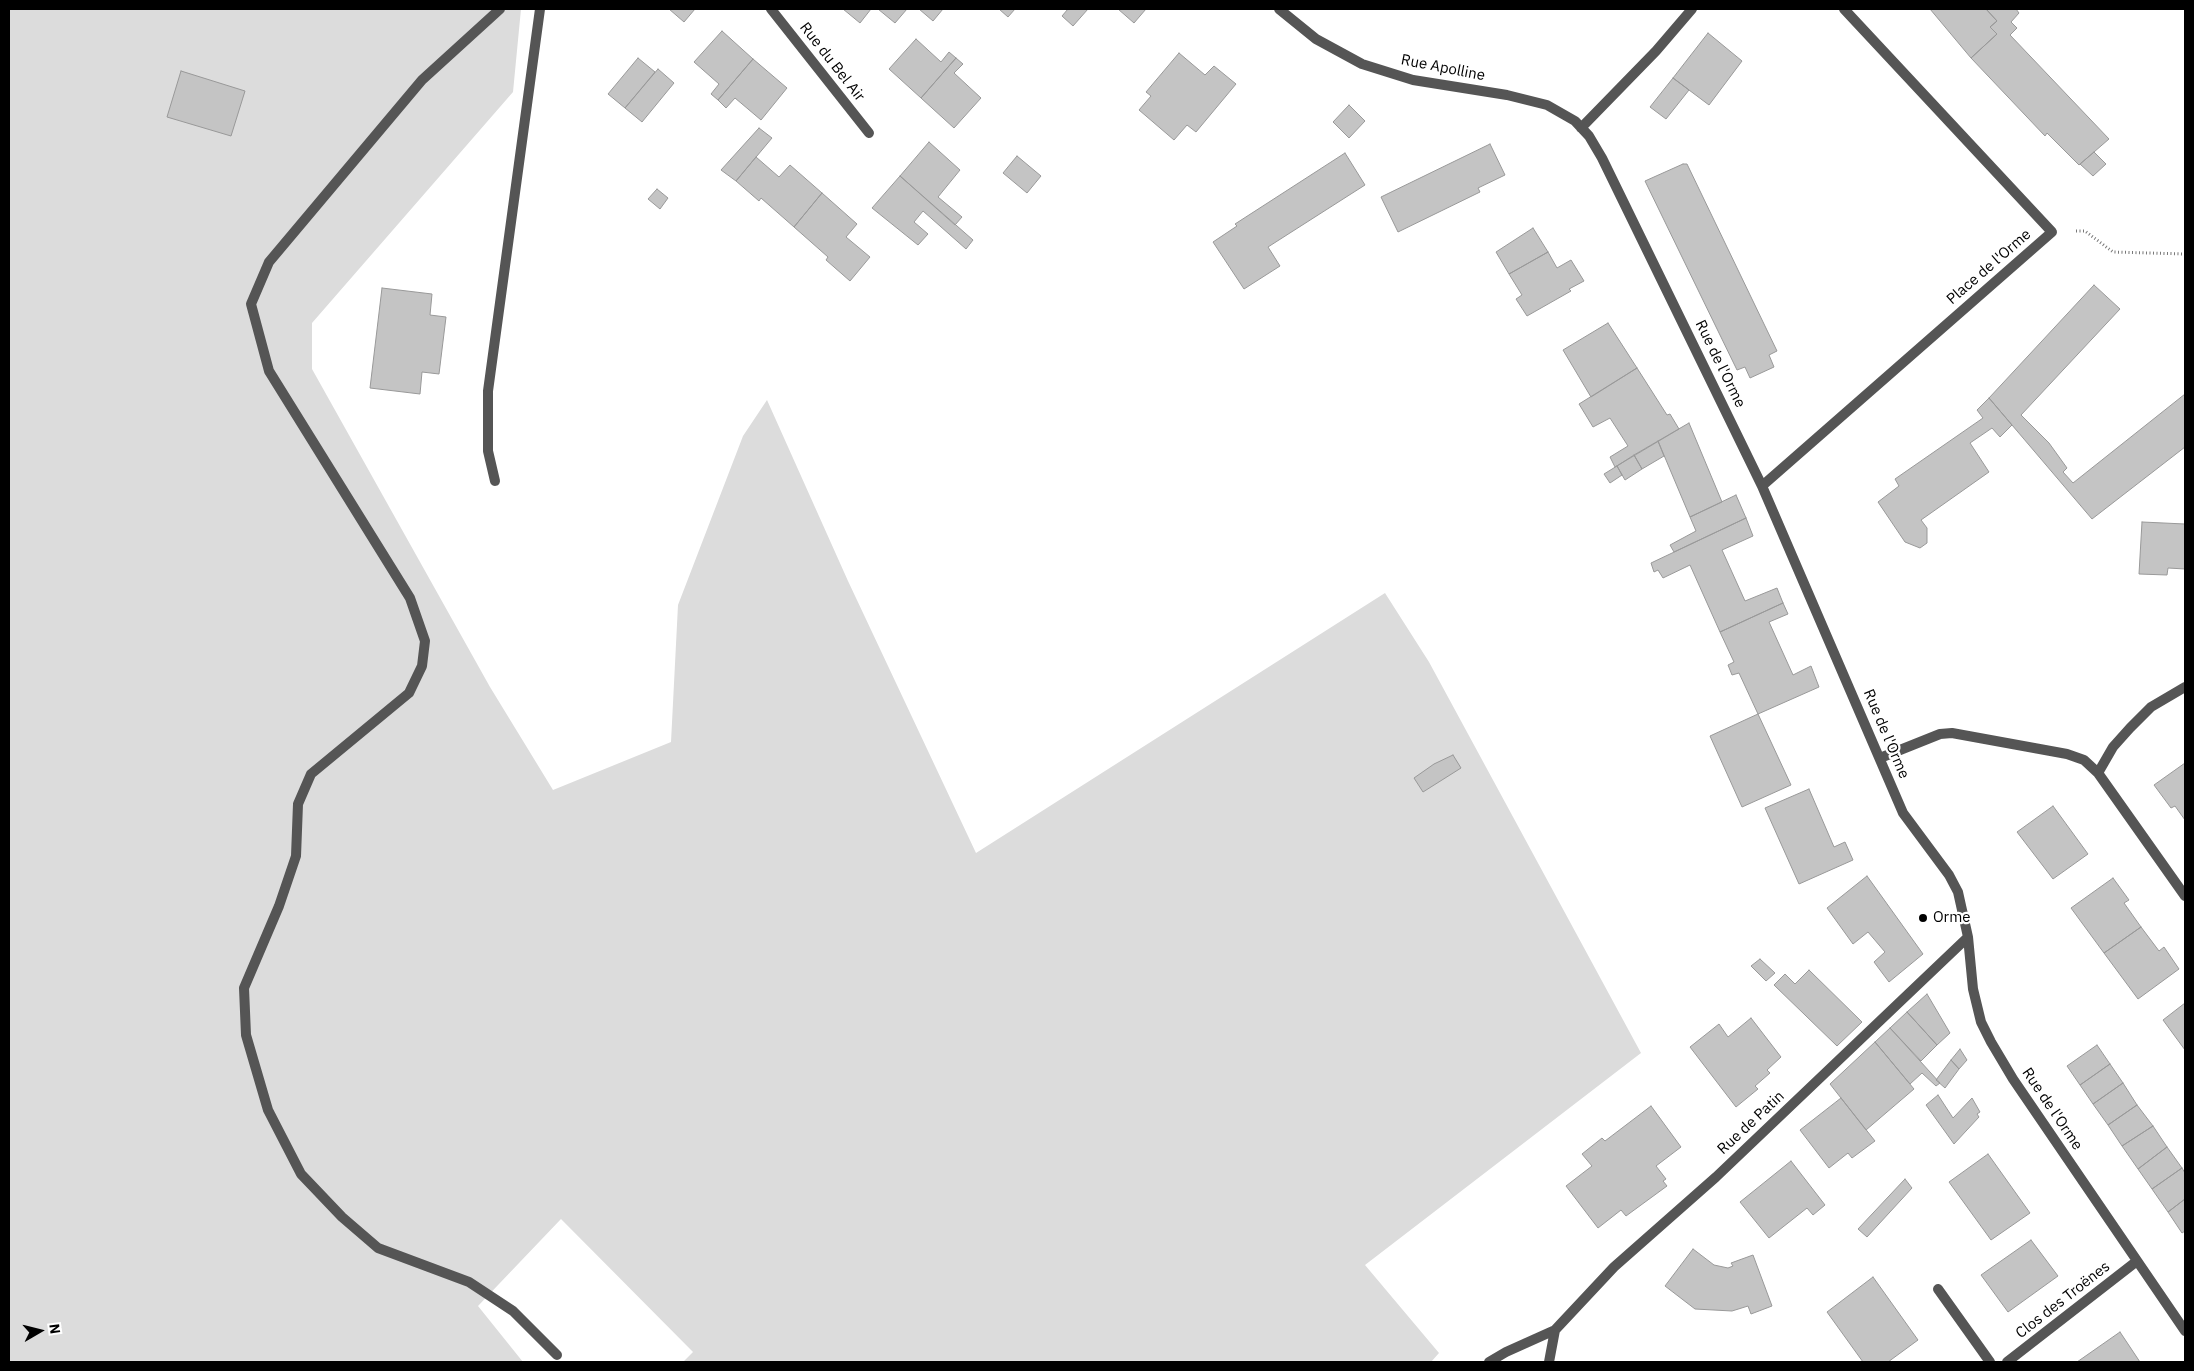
<!DOCTYPE html>
<html>
<head>
<meta charset="utf-8">
<style>
  body { margin:0 }
  #map { position:relative; width:2194px; height:1371px; overflow:hidden; background:#fff; font-family:"IBM Plex Sans",sans-serif }
  canvas { display:block }
  .frame { position:absolute; inset:0; border:10px solid #000; pointer-events:none }
  .north { position:absolute; left:15px; top:1306px; width:50px; height:50px; -webkit-text-stroke:4px #fff; paint-order:stroke; rotate:82deg; font-size:14px; font-weight:700; line-height:20px; text-align:center; color:#000 }
  .north::after { content:''; display:block; margin:auto; width:18px; height:22px; background:#000; clip-path:polygon(50% 0,100% 100%,50% 72%,0 100%) }
</style>
</head>
<body>
<div id="map">
<canvas width="2194" height="1371"></canvas>
<div class="frame"></div>
<div class="north">N</div>
</div>
<script>
const c = document.querySelector('canvas').getContext('2d');
c.lineJoin = 'round';
function fill(path, color) { c.fillStyle = color; c.fill(path, 'evenodd'); }
const shape = rows => new Path2D(rows.map(r => 'M' + r).join(''));
function strokePath(path, color, width, dash) { c.strokeStyle = color; c.lineWidth = width; c.lineCap = dash ? 'butt' : 'round'; c.setLineDash(dash || []); c.stroke(path); }
function write(font, color, halo, rows, align = 'center') {
  c.font = font + ' "IBM Plex Sans",sans-serif'; c.lineWidth = 4.5; c.setLineDash([]); c.textBaseline = 'middle'; c.strokeStyle = halo; c.fillStyle = color; for (const [text, x, y, turn = 0] of rows) {
    c.save(); c.translate(x, y); c.rotate((+turn || 0) * Math.PI / 180); c.textAlign = isNaN(turn) ? turn : align; if (halo) c.strokeText(text, 0, 0); c.fillText(text, 0, 0); c.restore();
  }
}
const green = shape([
  [9,9,521,9,513,92,312,323,312,369,490,687,553,790,671,742,678,605,743,436,767,400,848,581,976,853,1385,593,1429,662,1641,1053,1365,1265,1439,1353,1431,1362,683,1362,693,1352,561,1219,478,1306,523,1362,9,1362]
]);
const building = shape([
  [669,9,695,9,684,22,669,9],
  [843,9,871,9,860,23,843,9],
  [878,9,907,9,895,23,878,9],
  [919,9,943,9,933,21,919,9],
  [999,9,1015,9,1008,17,999,9],
  [1068,9,1088,9,1073,26,1062,16,1068,9],
  [1118,9,1146,9,1134,23,1118,9],
  [1930,9,1986,9,1997,21,1990,27,1997,34,1971,58,1930,9],
  [1986,9,2016,9,2019,13,2011,22,2017,28,2010,35,2109,139,2079,165,2047,133,2045,136,1971,58,1997,34,1990,27,1997,21,1986,9],
  [722,31,753,59,718,100,711,94,719,84,694,62,722,31],
  [1708,33,1742,61,1709,105,1673,78,1708,33],
  [916,39,941,62,949,52,956,58,921,98,889,69,916,39],
  [1179,53,1205,75,1214,66,1236,84,1196,132,1187,125,1174,140,1139,110,1151,96,1146,92,1179,53],
  [638,58,655,72,625,108,608,94,638,58],
  [956,58,963,64,954,73,981,98,954,128,921,98,956,58],
  [753,59,787,88,761,120,735,98,726,108,718,100,753,59],
  [658,69,674,83,642,122,625,108,658,69],
  [181,71,245,91,231,136,167,117,181,71],
  [1673,78,1689,90,1666,119,1650,107,1673,78],
  [1349,105,1365,121,1349,138,1333,122,1349,105],
  [759,128,772,138,736,181,721,170,759,128],
  [929,142,960,170,938,197,962,217,955,225,900,176,929,142],
  [1490,144,1505,175,1478,188,1480,192,1398,232,1381,197,1490,144],
  [2094,152,2106,164,2093,176,2080,164,2094,152],
  [1345,153,1365,185,1268,247,1280,266,1244,289,1213,242,1237,226,1235,224,1345,153],
  [1017,156,1041,176,1027,193,1003,173,1017,156],
  [756,157,779,177,790,165,822,193,794,227,761,198,759,201,736,181,756,157],
  [1683,164,1687,164,1777,351,1769,355,1774,367,1750,378,1745,367,1737,370,1645,181,1683,164],
  [900,176,973,240,966,249,923,211,914,222,928,234,918,245,872,208,900,176],
  [657,189,668,198,660,209,648,199,657,189],
  [822,193,857,224,846,237,870,257,850,281,826,260,828,257,794,227,822,193],
  [1533,228,1548,252,1509,274,1496,252,1533,228],
  [1548,252,1557,268,1571,260,1584,281,1569,289,1571,291,1527,316,1516,299,1522,295,1509,274,1548,252],
  [2094,285,2120,309,2021,415,2049,443,2067,468,2063,472,2073,483,2185,394,2185,447,2092,519,1989,398,2094,285],
  [382,288,432,294,430,315,446,317,439,374,422,372,420,394,370,388,382,288],
  [1608,323,1637,368,1591,397,1563,350,1608,323],
  [1637,368,1667,415,1670,414,1679,429,1615,467,1610,457,1628,446,1610,418,1593,427,1579,404,1637,368],
  [1989,398,2012,425,2000,437,1992,428,1970,443,1989,472,1921,520,1927,528,1927,543,1920,548,1905,542,1878,502,1899,486,1895,479,1983,418,1977,410,1989,398],
  [1689,423,1722,502,1690,517,1658,441,1689,423],
  [1658,441,1664,456,1642,469,1634,455,1658,441],
  [1634,455,1642,469,1625,480,1617,466,1634,455],
  [1617,466,1622,475,1610,483,1604,474,1617,466],
  [1736,495,1746,518,1674,552,1670,545,1696,531,1690,517,1736,495],
  [1746,518,1753,536,1722,550,1745,601,1777,588,1783,603,1720,632,1690,565,1663,578,1658,570,1654,572,1651,563,1746,518],
  [2142,522,2185,524,2185,569,2168,568,2167,575,2139,574,2142,522],
  [1783,603,1788,614,1769,622,1793,675,1811,666,1819,687,1758,714,1739,673,1732,675,1728,665,1734,662,1720,632,1783,603],
  [1758,714,1791,785,1742,807,1710,736,1758,714],
  [1453,755,1461,768,1423,792,1414,778,1434,764,1453,755],
  [2185,763,2185,820,2175,806,2171,808,2154,785,2185,763],
  [1809,789,1834,847,1845,842,1853,860,1799,884,1765,808,1809,789],
  [2053,806,2088,854,2053,879,2017,832,2053,806],
  [1867,876,1923,954,1889,982,1874,962,1885,952,1868,932,1853,944,1827,908,1867,876],
  [2113,878,2129,900,2124,903,2141,927,2104,953,2071,908,2113,878],
  [2141,927,2159,951,2164,947,2179,969,2138,999,2104,953,2141,927],
  [1760,959,1775,973,1766,981,1751,966,1760,959],
  [1809,970,1862,1022,1837,1046,1774,985,1785,974,1795,984,1809,970],
  [1927,994,1950,1033,1937,1045,1907,1012,1927,994],
  [2185,1003,2185,1050,2163,1020,2185,1003],
  [1907,1012,1937,1045,1921,1061,1890,1028,1907,1012],
  [1751,1018,1781,1057,1767,1070,1770,1073,1755,1086,1758,1089,1736,1107,1690,1047,1719,1024,1728,1037,1751,1018],
  [1890,1028,1940,1083,1936,1086,1922,1073,1910,1084,1875,1042,1890,1028],
  [1875,1042,1914,1089,1866,1130,1830,1084,1875,1042],
  [2097,1045,2110,1064,2080,1085,2067,1066,2097,1045],
  [1960,1049,1967,1060,1959,1069,1951,1060,1960,1049],
  [1951,1060,1959,1069,1945,1088,1936,1080,1951,1060],
  [2110,1064,2123,1083,2093,1104,2080,1085,2110,1064],
  [2123,1083,2137,1105,2108,1125,2093,1104,2123,1083],
  [1938,1095,1953,1118,1972,1098,1980,1112,1977,1114,1979,1117,1954,1144,1926,1105,1938,1095],
  [1841,1098,1875,1141,1852,1158,1848,1153,1829,1168,1800,1130,1841,1098],
  [2137,1105,2153,1126,2122,1146,2108,1125,2137,1105],
  [1651,1106,1681,1147,1656,1166,1666,1179,1663,1181,1667,1186,1626,1216,1621,1210,1598,1228,1566,1186,1592,1166,1582,1154,1602,1138,1605,1141,1651,1106],
  [2153,1126,2167,1147,2138,1169,2122,1146,2153,1126],
  [2167,1147,2182,1168,2152,1189,2138,1169,2167,1147],
  [1988,1154,2030,1213,1991,1240,1949,1182,1988,1154],
  [1791,1161,1825,1205,1813,1215,1807,1208,1769,1238,1740,1202,1791,1161],
  [2182,1168,2185,1173,2185,1199,2168,1212,2152,1189,2182,1168],
  [1905,1179,1912,1188,1867,1237,1858,1229,1905,1179],
  [2185,1199,2185,1231,2182,1233,2168,1212,2185,1199],
  [2031,1240,2058,1276,2008,1312,1981,1275,2031,1240],
  [1693,1249,1714,1265,1728,1268,1733,1266,1731,1263,1753,1255,1772,1306,1751,1314,1748,1306,1732,1311,1695,1309,1665,1286,1693,1249],
  [1873,1277,1918,1340,1888,1362,1863,1362,1827,1312,1873,1277],
  [2120,1332,2140,1362,2077,1362,2120,1332]
]);
const path = shape([
  [2076,231,2085,231,2113,252,2185,254]
]);
const lane = shape([
  [500,9,422,80,269,262,251,304,269,371,410,598,425,641,422,666,409,693,311,774,298,804,296,856,279,906,244,988,246,1035,268,1110,301,1174,342,1217,378,1248,469,1282,513,1311,557,1355],
  [495,481,488,451,488,391,540,9]
]);
const street = shape([
  [771,9,869,133],
  [1279,9,1316,39,1362,64,1413,80,1507,95,1547,105,1575,121,1589,136,1602,158,1762,486,1903,813,1949,875,1958,892,1968,937,1973,989,1981,1022,1991,1042,2013,1079,2185,1331],
  [1581,128,1656,51,1692,9],
  [1762,486,2052,232,1844,9],
  [2185,687,2151,707,2130,728,2113,747,2098,773,2185,896],
  [1880,758,1940,734,1952,733,2067,754,2084,760,2098,773],
  [1938,1289,1990,1362],
  [1489,1362,1506,1352,1555,1330,1614,1267,1716,1177,1968,937],
  [1549,1362,1555,1330],
  [2007,1362,2137,1261]
]);
const markers = [
  [1923,918,5,"#000"]
];
const streetNames = [
  ["Rue du Bel Air",832,62,52],
  ["Rue Apolline",1443,68,11],
  ["Place de l'Orme",1989,267,-41],
  ["Rue de l'Orme",1720,364,64],
  ["Rue de l'Orme",1886,734,67],
  ["Rue de l'Orme",2052,1109,56],
  ["Rue de Patin",1751,1123,-43],
  ["Clos des Troënes",2063,1300,-38]
];
const poiNames = [
  ["Orme",1933,918]
];
fill(green, '#dcdcdc');
fill(building, '#c4c4c4');
strokePath(building, '#999', 1);
strokePath(path, '#777', 3, [1, 2.5]);
strokePath(lane, '#555', 10);
strokePath(street, '#555', 10);
for (const [x, y, r, color] of markers) { const dot = new Path2D(); dot.arc(x, y, r, 0, 2 * Math.PI); c.fillStyle = color; c.fill(dot); strokePath(dot, '#fff', 2); }
write('15px', '#000', '#fff', streetNames);
write('15px', '#000', '#fff', poiNames, 'left');
</script>
</body>
</html>
